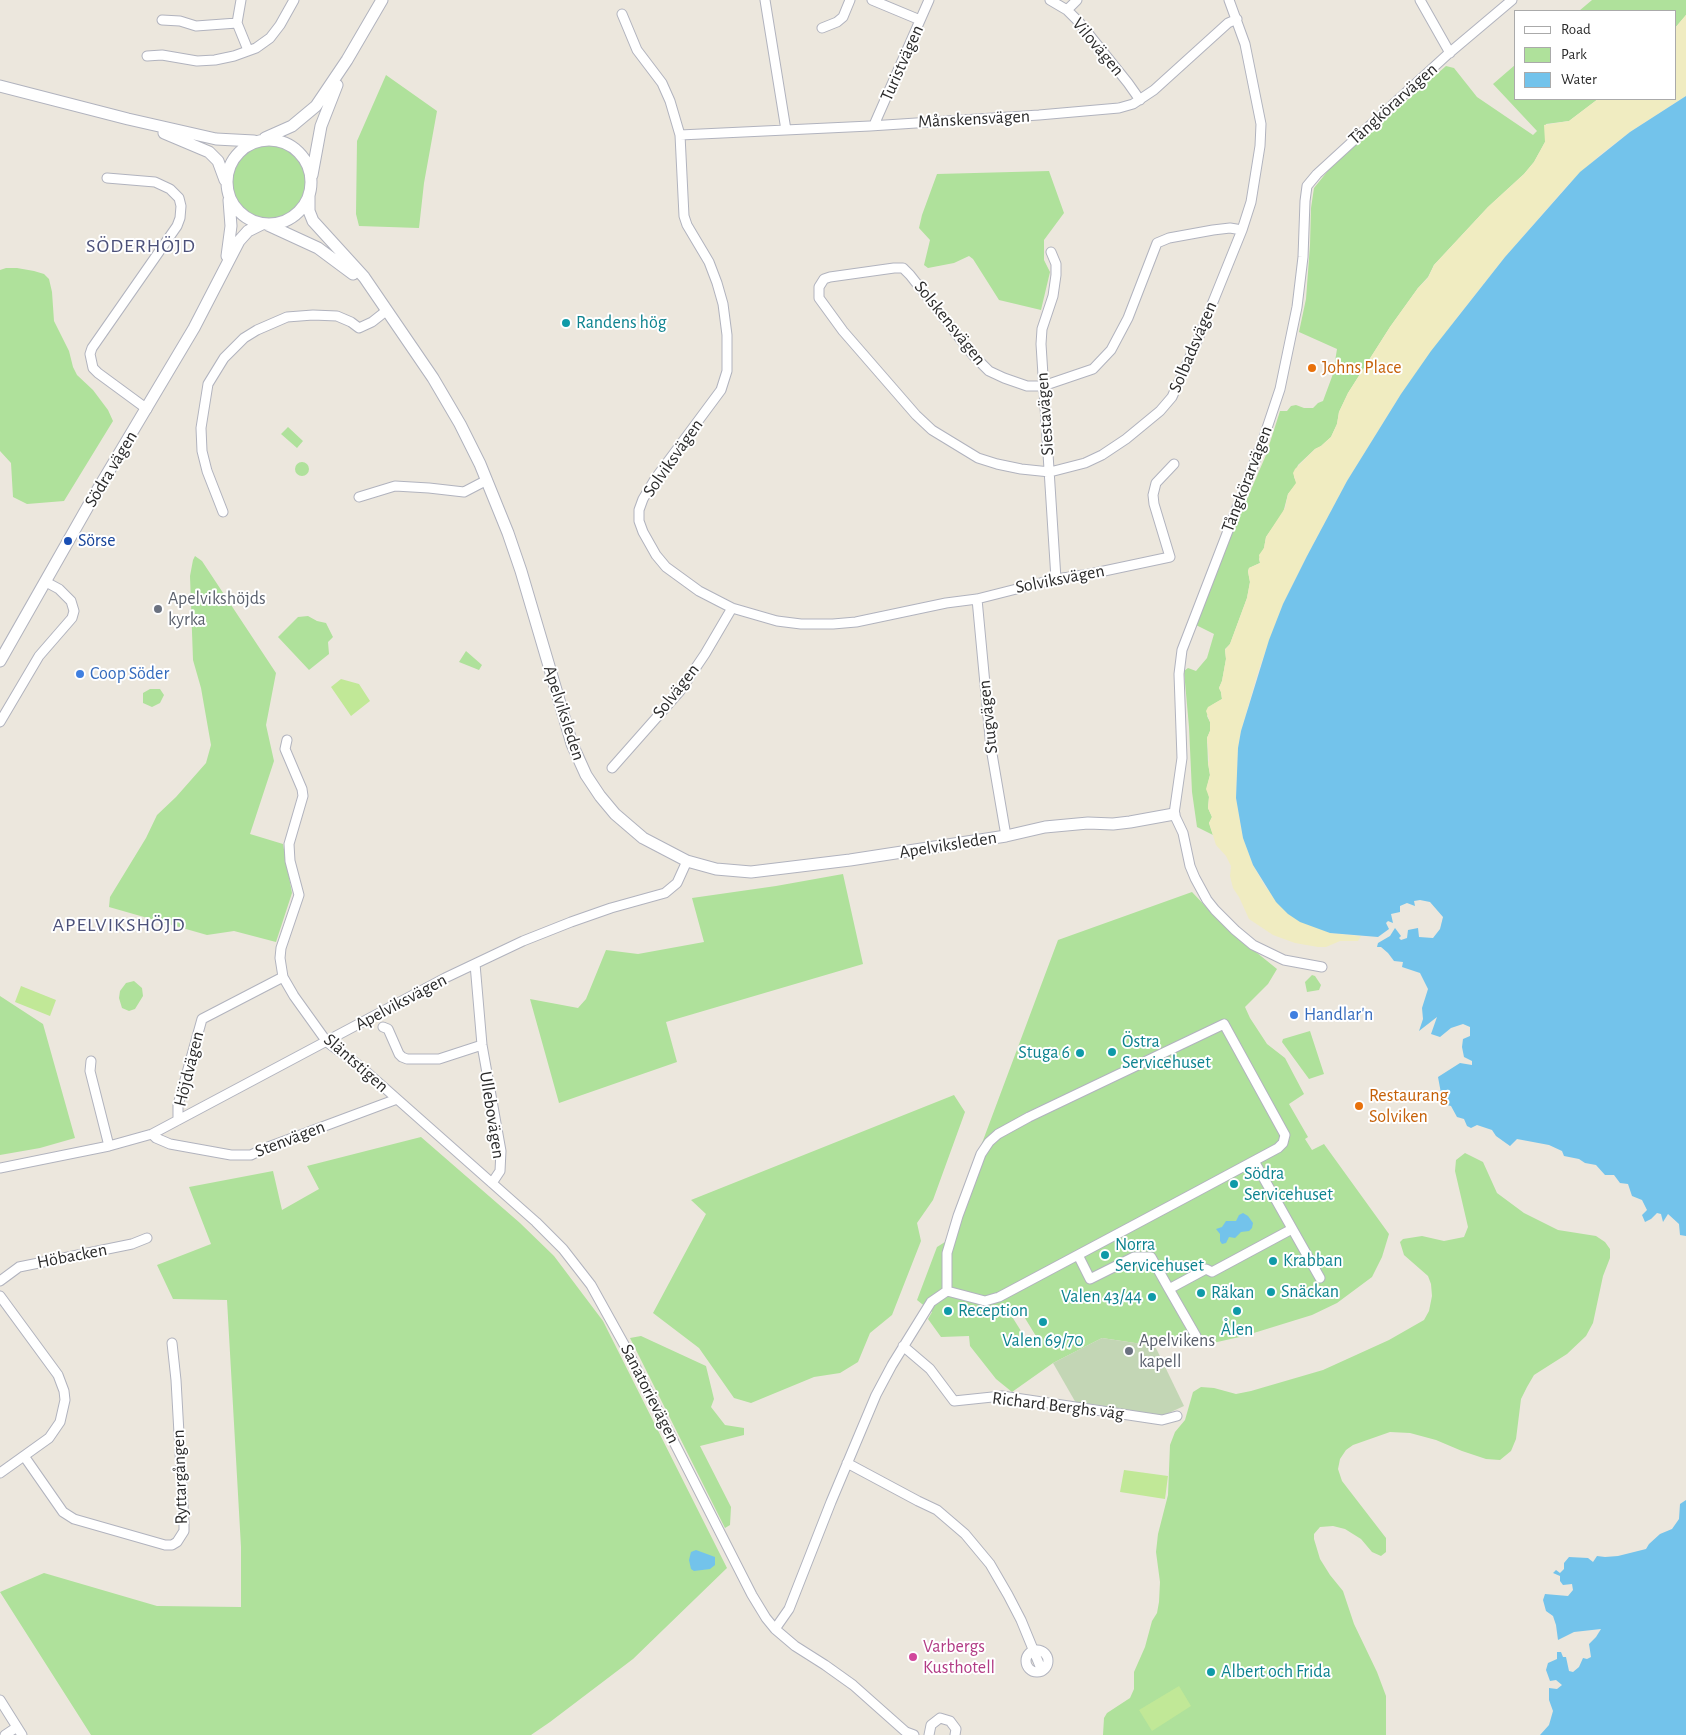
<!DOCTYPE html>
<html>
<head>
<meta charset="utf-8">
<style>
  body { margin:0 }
  #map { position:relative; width:1686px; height:1735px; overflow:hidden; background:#ece7dd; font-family:"Alegreya Sans",sans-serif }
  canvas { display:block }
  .legend { position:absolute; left:1514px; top:10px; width:162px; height:90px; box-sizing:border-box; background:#fff; border:1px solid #aaa; margin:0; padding:6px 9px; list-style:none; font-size:15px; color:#2b2b2b }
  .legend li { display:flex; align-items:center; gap:10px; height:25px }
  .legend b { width:25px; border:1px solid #aaa }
</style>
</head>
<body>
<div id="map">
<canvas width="1686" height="1735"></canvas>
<ul class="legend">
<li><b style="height:6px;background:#fff"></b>Road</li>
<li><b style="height:14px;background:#afe19b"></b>Park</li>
<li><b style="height:14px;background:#73c3eb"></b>Water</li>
</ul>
</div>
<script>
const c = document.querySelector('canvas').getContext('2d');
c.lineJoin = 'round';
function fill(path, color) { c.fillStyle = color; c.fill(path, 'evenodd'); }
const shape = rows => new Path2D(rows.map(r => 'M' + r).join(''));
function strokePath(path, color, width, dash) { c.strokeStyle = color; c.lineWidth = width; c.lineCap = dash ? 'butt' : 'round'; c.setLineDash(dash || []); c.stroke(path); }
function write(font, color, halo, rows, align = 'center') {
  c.font = font + ' "Alegreya Sans",sans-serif'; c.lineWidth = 4; c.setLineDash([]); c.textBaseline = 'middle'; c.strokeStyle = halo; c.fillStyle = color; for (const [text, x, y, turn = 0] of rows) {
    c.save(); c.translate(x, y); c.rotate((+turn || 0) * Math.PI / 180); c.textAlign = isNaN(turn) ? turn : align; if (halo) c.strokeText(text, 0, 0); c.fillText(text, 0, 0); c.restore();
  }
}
const green = shape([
  [1592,0,1686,0,1686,15,1675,28,1675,11,1579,11],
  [1515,65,1515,99,1598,99,1569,121,1546,124,1545,142,1534,162,1524,174,1488,207,1434,265,1428,277,1418,288,1390,327,1348,393,1339,412,1337,424,1331,437,1321,446,1315,449,1298,465,1294,477,1297,483,1288,494,1283,513,1266,537,1264,548,1259,559,1260,563,1249,568,1248,571,1250,582,1247,598,1230,644,1225,649,1226,659,1222,681,1219,688,1221,692,1222,699,1212,705,1207,716,1210,722,1210,731,1207,738,1208,763,1210,775,1207,787,1209,797,1208,808,1212,817,1209,823,1213,835,1197,827,1192,792,1189,727,1184,671,1188,668,1196,671,1207,658,1214,634,1196,625,1215,573,1266,455,1280,411,1287,411,1291,406,1296,405,1304,408,1313,408,1318,403,1323,401,1333,374,1337,349,1299,332,1306,299,1310,245,1311,208,1314,188,1331,167,1446,66,1454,68,1477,97,1533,135,1537,131,1493,84],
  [386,75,437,111,424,183,419,228,359,226,356,214,357,141],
  '230 182a38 38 0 1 1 76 0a38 38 0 1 1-76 0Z',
  [1049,171,1064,213,1044,240,1044,260,1050,272,1041,310,999,300,973,259,969,256,954,263,928,268,924,265,930,240,919,228,922,215,937,174],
  [6,268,17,268,34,271,44,274,49,279,52,292,54,321,69,351,73,367,77,375,93,390,108,410,113,421,64,501,27,504,13,497,11,463,0,451,0,270],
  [288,427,303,441,297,448,281,434],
  '295 469a7 7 0 1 1 14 0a7 7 0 1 1-14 0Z',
  [195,556,202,561,276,673,266,725,274,761,250,834,283,844,292,893,276,942,234,931,207,935,109,907,110,897,146,838,157,815,176,797,206,763,211,745,201,688,193,660,190,576,193,560],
  [308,616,317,621,326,623,333,637,328,642,329,654,309,670,278,637,298,617],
  [466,651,482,665,479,670,459,662],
  [160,689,164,695,160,703,152,707,143,703,143,693,150,689],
  [843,874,863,964,666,1022,677,1062,559,1103,530,999,578,1008,586,999,606,950,638,954,704,942,692,898,776,886],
  [1192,892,1225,927,1277,969,1268,984,1245,1007,1250,1018,1267,1044,1285,1058,1304,1094,1289,1104,1308,1137,1305,1139,1312,1150,1324,1144,1389,1234,1382,1257,1372,1277,1337,1303,1312,1315,1244,1336,1195,1347,1182,1336,1155,1346,1102,1338,1053,1363,1012,1392,996,1379,970,1346,969,1336,941,1337,928,1319,932,1312,917,1300,937,1247,945,1242,1058,940],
  [1020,1310,1039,1341,1031,1347,1011,1315],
  [1312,975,1315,976,1321,985,1319,990,1307,992,1305,982],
  [134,981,142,988,143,996,135,1009,129,1011,122,1008,119,998,120,991,126,983],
  [0,996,43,1024,75,1138,40,1148,0,1155],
  [1310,1031,1324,1074,1309,1079,1282,1042,1283,1039],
  [954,1095,965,1112,933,1200,917,1223,921,1241,892,1315,870,1333,858,1362,840,1373,814,1377,751,1403,734,1398,699,1348,653,1313,706,1214,691,1200],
  [421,1137,520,1223,554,1256,603,1321,727,1568,633,1659,550,1722,531,1735,91,1735,0,1592,44,1573,157,1606,241,1607,241,1547,227,1300,173,1299,157,1265,211,1244,189,1187,273,1171,282,1210,319,1189,307,1166],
  [1465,1153,1483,1162,1497,1193,1524,1213,1558,1230,1596,1236,1605,1242,1610,1249,1610,1258,1603,1276,1593,1323,1586,1336,1567,1354,1534,1375,1527,1387,1521,1399,1516,1439,1511,1451,1500,1460,1486,1459,1462,1451,1436,1440,1410,1433,1390,1432,1353,1445,1346,1450,1340,1459,1338,1469,1342,1481,1386,1538,1386,1552,1381,1556,1372,1552,1361,1539,1345,1529,1333,1526,1320,1527,1314,1534,1314,1539,1320,1559,1330,1575,1343,1591,1354,1624,1377,1672,1386,1696,1386,1735,1103,1735,1104,1718,1107,1713,1130,1698,1134,1689,1134,1672,1145,1647,1152,1621,1157,1613,1159,1602,1160,1582,1156,1552,1158,1534,1168,1495,1170,1445,1175,1432,1185,1420,1193,1392,1201,1387,1214,1388,1236,1394,1251,1391,1323,1370,1389,1340,1424,1320,1429,1311,1432,1296,1431,1284,1428,1276,1404,1255,1400,1242,1403,1239,1422,1236,1444,1241,1464,1237,1468,1227,1455,1171,1456,1160],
  [641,1336,706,1366,714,1399,711,1407,725,1425,744,1428,744,1435,700,1446,731,1507,730,1525,725,1528,630,1338]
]);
const sand = shape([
  [1686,15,1686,96,1630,132,1601,154,1567,186,1505,257,1459,315,1401,394,1347,481,1307,556,1283,604,1258,672,1241,731,1238,748,1236,798,1243,838,1253,865,1266,888,1330,933,1361,936,1358,941,1340,941,1326,947,1318,947,1295,943,1273,935,1249,919,1239,897,1233,888,1230,876,1231,866,1226,856,1216,845,1209,823,1212,817,1208,808,1209,797,1206,789,1210,775,1208,763,1209,760,1207,738,1210,731,1210,722,1206,711,1208,707,1222,699,1221,692,1219,688,1222,681,1226,659,1225,650,1230,644,1247,598,1250,582,1248,572,1249,568,1260,563,1259,555,1264,548,1266,537,1285,508,1288,494,1296,483,1293,473,1295,469,1315,449,1321,446,1331,437,1337,424,1339,412,1348,393,1390,327,1418,288,1428,278,1434,265,1488,207,1524,174,1534,162,1545,142,1544,125,1569,121,1598,99,1675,99,1675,28]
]);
const cemetery = shape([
  [1102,1338,1155,1346,1184,1406,1160,1417,1076,1403,1053,1363]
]);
const pitch = shape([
  [341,679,359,684,370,701,351,716,331,687],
  [21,986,56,1000,50,1016,15,1002],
  [1124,1470,1168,1476,1165,1499,1120,1492],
  [1179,1686,1191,1706,1152,1731,1139,1710]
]);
const water = shape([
  [1686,96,1686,1236,1680,1235,1679,1224,1668,1214,1663,1222,1661,1214,1657,1213,1651,1219,1645,1222,1642,1215,1647,1210,1642,1200,1632,1196,1628,1184,1620,1183,1614,1175,1605,1175,1596,1165,1585,1163,1579,1159,1564,1156,1562,1151,1549,1145,1517,1139,1510,1146,1496,1136,1492,1130,1477,1125,1471,1128,1467,1126,1464,1119,1457,1117,1451,1106,1443,1104,1438,1077,1460,1063,1472,1065,1472,1061,1464,1057,1462,1047,1463,1039,1470,1036,1470,1027,1463,1024,1451,1028,1440,1037,1431,1034,1437,1017,1419,1031,1423,1019,1422,1008,1428,989,1420,973,1402,967,1403,962,1394,961,1388,953,1381,947,1377,947,1378,943,1390,936,1395,928,1401,936,1399,938,1401,940,1407,938,1408,930,1418,928,1419,937,1433,938,1440,929,1443,917,1430,902,1420,900,1414,901,1415,906,1407,903,1400,906,1400,912,1391,914,1393,923,1388,921,1386,923,1389,929,1378,937,1330,933,1300,922,1288,914,1276,902,1253,865,1243,838,1236,798,1238,748,1241,731,1269,640,1283,604,1307,556,1347,481,1401,394,1431,351,1505,257,1580,172,1630,132],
  [1243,1213,1248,1216,1253,1223,1252,1228,1249,1231,1241,1232,1235,1238,1229,1237,1226,1243,1222,1244,1220,1241,1220,1234,1216,1229,1222,1227,1226,1221,1236,1221,1239,1215],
  [1686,1500,1686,1735,1540,1735,1549,1725,1553,1711,1549,1700,1549,1688,1557,1689,1562,1685,1556,1680,1550,1681,1546,1670,1548,1663,1557,1659,1557,1652,1561,1652,1563,1657,1566,1657,1569,1671,1573,1672,1579,1667,1583,1658,1587,1659,1591,1657,1589,1644,1596,1637,1601,1629,1574,1632,1558,1640,1556,1625,1553,1616,1546,1611,1543,1600,1545,1594,1568,1596,1573,1590,1572,1584,1563,1585,1560,1581,1560,1576,1553,1573,1556,1570,1560,1573,1564,1569,1564,1563,1569,1557,1588,1558,1593,1562,1597,1556,1605,1557,1618,1556,1646,1549,1649,1544,1660,1534,1672,1529,1679,1519,1680,1504],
  [696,1550,715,1557,715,1565,710,1569,694,1571,691,1569,689,1560,691,1552]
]);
const street = shape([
  [241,0,237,23,248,50],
  [765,0,786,130],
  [872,0,920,20],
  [1050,0,1067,10,1079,22,1128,83,1140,100],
  [1229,0,1245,44,1261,124,1260,146,1251,202,1242,230,1198,339,1172,397,1160,411,1126,439,1102,455,1085,463,1050,472,1021,469,997,464,978,458,932,430,916,415,843,331,819,298,819,287,824,279,830,277,894,268,903,268,910,275,973,355,989,371,1004,378,1027,386,1043,386,1093,369,1111,350,1128,318,1157,243,1169,238,1213,230,1230,228,1242,230],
  [1420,0,1450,53],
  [1067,10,1077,0],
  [622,14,637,50,662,83,670,101,680,135,684,216,687,225,709,262,717,283,723,304,727,335,727,371,721,390,655,479,643,499,639,510,639,521,643,532,656,555,666,567,699,591,732,608,777,621,801,624,833,624,856,622,946,603,977,599,1056,579,1090,574,1170,557,1154,504,1153,495,1156,483,1174,464],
  [162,20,180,21,196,26,237,23],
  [822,28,837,22,843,17,850,0],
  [147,56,162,55,197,61,215,60,234,56,256,48,270,38,280,25,294,0],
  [874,125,929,0],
  [680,135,870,126,1039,115,1119,108,1133,104,1154,90,1228,23,1237,19],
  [107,178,155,182,170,189,179,198,181,206,180,218,177,226,92,348,90,354,93,368,98,373,147,409],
  [1051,252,1056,264,1056,275,1053,296,1042,329,1041,344,1056,579],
  [359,497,395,486,429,488,464,492,487,480],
  [223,512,207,471,202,451,201,428,208,384,224,358,244,338,257,330,287,317,313,315,337,316,351,322,359,328,372,322,386,311],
  [977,599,991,748,1006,836],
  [0,722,39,656,72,618,74,611,71,601,59,589,46,582],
  [287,740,285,749,302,789,303,796,289,844,290,861,299,895,281,948,280,958,283,977,294,996,327,1042,361,1067,536,1222,563,1249,591,1285,626,1348,752,1595,766,1618,775,1629,789,1609,831,1502,876,1395,892,1365,931,1302,947,1291,985,1301,999,1297,1196,1192,1278,1148,1283,1143,1285,1135,1224,1024,1029,1117,998,1134,989,1142,981,1154,958,1216,947,1253,947,1291],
  [612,768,680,691,705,654,732,608],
  [475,964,482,1045,501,1151,500,1171,492,1183],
  [1322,967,1284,960,1253,945,1235,930,1215,910,1207,900,1195,878,1190,866,1183,833,1174,814,1182,758,1179,674,1182,650,1263,440,1280,389,1297,307,1303,257,1305,201,1307,186,1317,174,1448,54,1512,0],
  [383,1027,388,1029,399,1054,402,1057,407,1059,439,1059,482,1045],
  [91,1061,90,1071,109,1146],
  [178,1120,178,1105,202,1019,283,977],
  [152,1134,156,1138,170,1144,231,1155,251,1155,263,1149,397,1099],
  [1254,1161,1320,1278],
  [0,1168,109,1146,152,1134,445,978,523,941,571,922,611,908,665,893,677,883,687,861],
  [1078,1255,1090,1279,1134,1257,1151,1257,1169,1289,1206,1269,1212,1272,1292,1229],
  [0,1281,19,1267,132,1244,147,1238],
  [1169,1289,1196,1336],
  [0,1296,58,1375,64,1391,65,1400,60,1422,49,1438,0,1473],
  [903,1346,930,1369,954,1401,1002,1396,1162,1420,1177,1416],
  [24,1456,63,1512,74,1519,165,1545,172,1545,177,1542,184,1531,184,1523,176,1380,172,1343],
  [847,1463,918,1501,937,1510,965,1534,990,1564,1008,1595,1021,1620,1042,1671],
  [775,1629,795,1646,825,1665,853,1685,906,1732,914,1735],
  '1026 1661a11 11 0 1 1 22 0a11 11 0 1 1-22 0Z',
  [0,1700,22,1735],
  [5,1735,17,1727],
  [929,1735,931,1725,940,1718,950,1721,956,1729,955,1735]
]);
const secondary = shape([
  [0,86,128,119,216,139,254,141],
  [164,133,209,152,218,161,225,180],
  [265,138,292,126,316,106,347,60,382,0],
  '227 182a42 42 0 1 1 84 0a42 42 0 1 1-84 0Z',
  [312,175,321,126,337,85],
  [309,196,309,211,313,221,364,277,433,378,460,424,480,464,508,533,521,571,572,744,586,775,600,796,615,814,643,838,687,861,716,869,751,872,850,860,1006,836,1045,827,1088,823,1113,824,1130,822,1174,814],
  [268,225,318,248,353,274],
  [227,256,231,226,229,200],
  [0,661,91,501,194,328,239,241,248,231,262,224]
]);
const markers = [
  [566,323,5,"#0f9aa8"],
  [1312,368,5,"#e8710a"],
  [68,541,5,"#1a4fb4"],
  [158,609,5,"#6b7280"],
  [80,674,5,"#3f7fe0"],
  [1294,1015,5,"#3f7fe0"],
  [1112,1052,5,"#0f9aa8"],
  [1080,1053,5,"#0f9aa8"],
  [1359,1106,5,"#e8710a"],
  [1234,1184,5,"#0f9aa8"],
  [1105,1255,5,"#0f9aa8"],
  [1273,1261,5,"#0f9aa8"],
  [1271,1292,5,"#0f9aa8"],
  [1201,1293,5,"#0f9aa8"],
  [1152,1297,5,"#0f9aa8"],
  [948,1311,5,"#0f9aa8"],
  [1237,1311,5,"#0f9aa8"],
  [1043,1322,5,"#0f9aa8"],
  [1129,1351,5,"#6b7280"],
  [913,1657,5,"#d1479c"],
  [1211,1672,5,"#0f9aa8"]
];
const streetNames = [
  ["Vilovägen",1098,47,50],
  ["Turistvägen",902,63,-66],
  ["Tångkörarvägen",1393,104,-42],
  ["Månskensvägen",974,119,-3],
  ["Solskensvägen",950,323,51],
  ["Solbadsvägen",1193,347,-67],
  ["Siestavägen",1045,414,-94],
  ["Solviksvägen",673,458,-55],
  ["Södra vägen",111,469,-59],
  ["Tångkörarvägen",1247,479,-69],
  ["Solviksvägen",1060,579,-11],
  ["Solvägen",676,691,-52],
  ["Apelviksleden",564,713,72],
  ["Stugvägen",988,717,-96],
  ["Apelviksleden",948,845,-9],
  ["Apelviksvägen",401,1002,-28],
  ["Släntstigen",356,1063,41],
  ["Höjdvägen",189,1069,-76],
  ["Ullebovägen",492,1115,81],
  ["Stenvägen",290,1139,-21],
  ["Höbacken",72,1256,-11],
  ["Sanatorievägen",650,1394,63],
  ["Richard Berghs väg",1058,1406,7],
  ["Ryttargången",180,1477,-92]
];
const cultureNames = [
  ["Randens hög",576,323],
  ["Östra",1122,1042],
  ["Servicehuset",1122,1063],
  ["Stuga 6",1070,1053,"right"],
  ["Södra",1244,1174],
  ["Servicehuset",1244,1195],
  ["Norra",1115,1245],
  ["Servicehuset",1115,1266],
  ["Krabban",1283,1261],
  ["Snäckan",1281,1292],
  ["Räkan",1211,1293],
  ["Valen 43/44",1142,1297,"right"],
  ["Reception",958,1311],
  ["Ålen",1237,1330,"center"],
  ["Valen 69/70",1043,1341,"center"],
  ["Albert och Frida",1221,1672]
];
const foodNames = [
  ["Johns Place",1322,368],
  ["Restaurang",1369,1096],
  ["Solviken",1369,1117]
];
const transitNames = [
  ["Sörse",78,541]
];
const worshipNames = [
  ["Apelvikshöjds",168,599],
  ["kyrka",168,620],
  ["Apelvikens",1139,1341],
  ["kapell",1139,1362]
];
const shopNames = [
  ["Coop Söder",90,674],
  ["Handlar'n",1304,1015]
];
const hotelNames = [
  ["Varbergs",923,1647],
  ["Kusthotell",923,1668]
];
const quarterNames = [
  ["SÖDERHÖJD",141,246],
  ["APELVIKSHÖJD",119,925]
];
fill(green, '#afe19b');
fill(sand, '#f0ecc1');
fill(cemetery, '#c3d6b5');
fill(pitch, '#c1e897');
fill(water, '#73c3eb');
strokePath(street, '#b1b3be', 11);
strokePath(secondary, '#b1b3be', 13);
strokePath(street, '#fff', 9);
strokePath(secondary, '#fff', 11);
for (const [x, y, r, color] of markers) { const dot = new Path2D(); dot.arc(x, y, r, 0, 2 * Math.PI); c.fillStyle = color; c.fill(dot); strokePath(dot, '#fff', 2); }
write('18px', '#2b2b2b', '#fff', streetNames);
write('18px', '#0d838f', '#fff', cultureNames, 'left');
write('18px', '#c56008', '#fff', foodNames, 'left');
write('18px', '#164399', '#fff', transitNames, 'left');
write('18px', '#5b616d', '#fff', worshipNames, 'left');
write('18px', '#366cbe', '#fff', shopNames, 'left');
write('18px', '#b23c85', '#fff', hotelNames, 'left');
c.letterSpacing = '1px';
write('20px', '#4c517a', '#fff', quarterNames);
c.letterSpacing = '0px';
</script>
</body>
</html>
